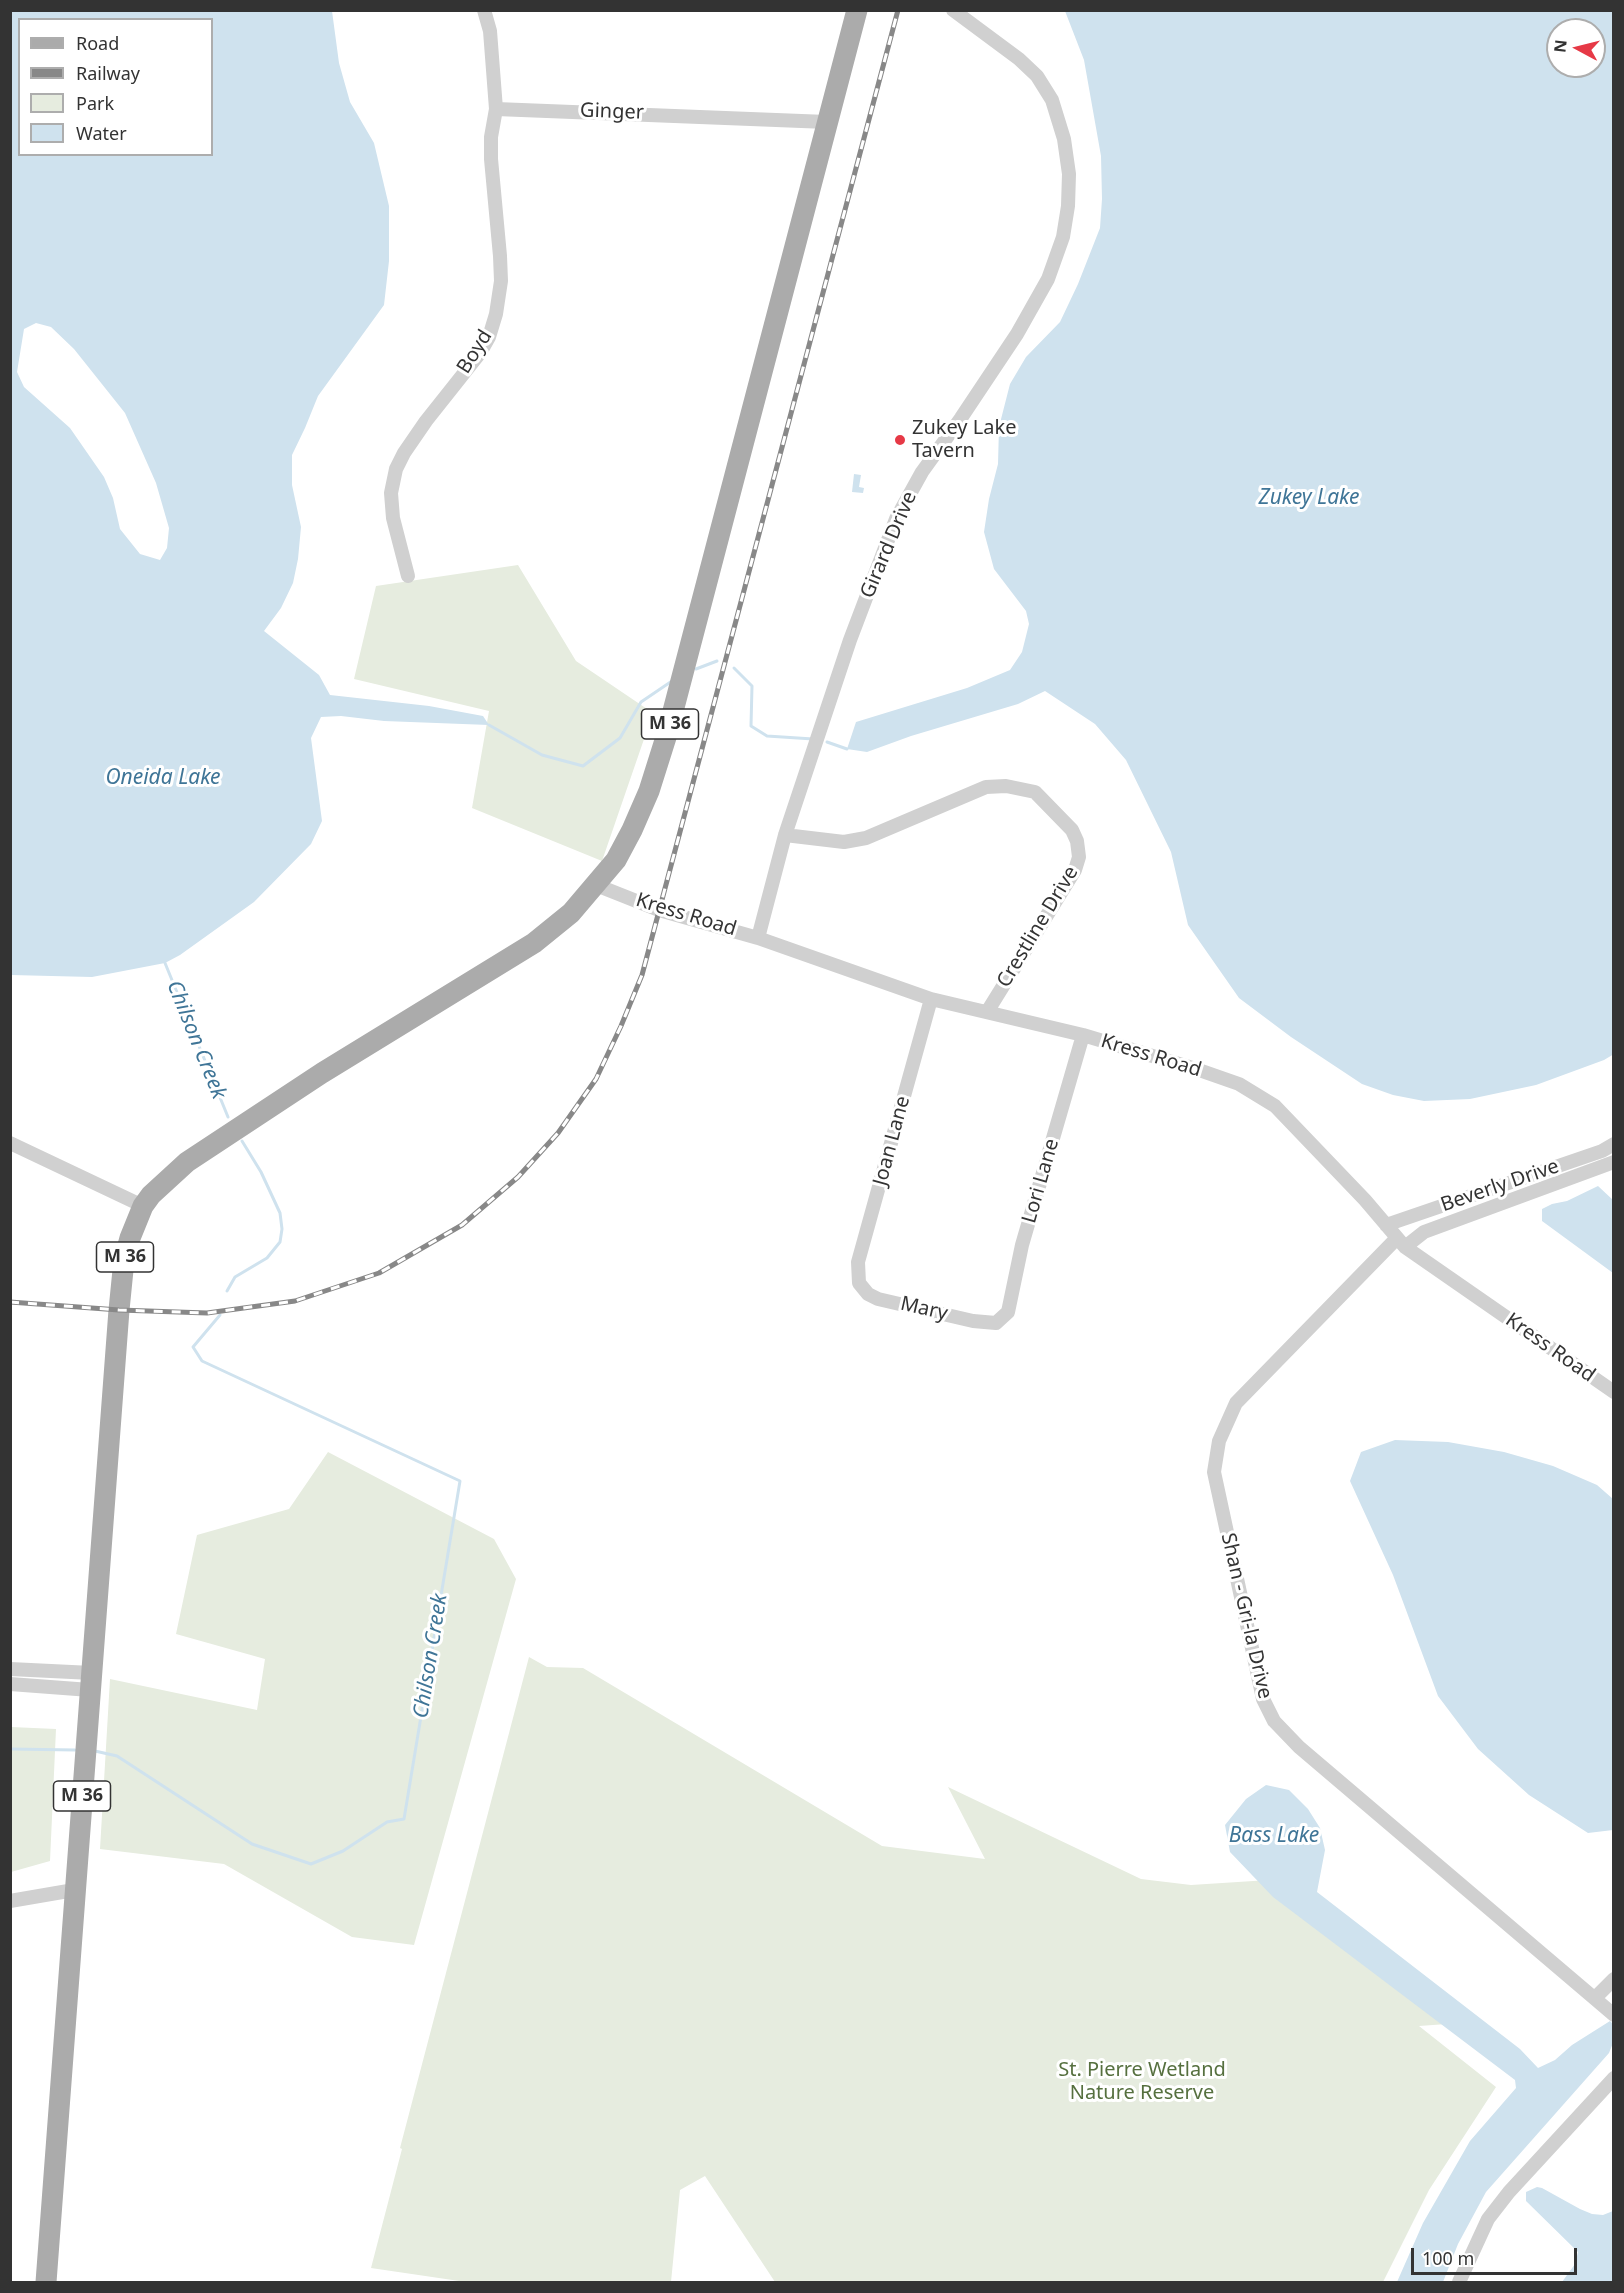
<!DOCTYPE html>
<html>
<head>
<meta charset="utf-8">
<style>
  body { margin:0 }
  #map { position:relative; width:1624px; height:2293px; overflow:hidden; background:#fff; font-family:"Noto Sans",sans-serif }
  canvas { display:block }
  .frame { position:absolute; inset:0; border:12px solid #333; pointer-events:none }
  .legend { position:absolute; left:18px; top:18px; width:195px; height:138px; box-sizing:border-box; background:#fff; border:2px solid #adadad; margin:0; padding:8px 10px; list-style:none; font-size:18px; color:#333 }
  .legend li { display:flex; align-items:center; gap:12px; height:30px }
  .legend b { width:30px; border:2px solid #adadad }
  .north { position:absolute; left:1546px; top:18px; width:60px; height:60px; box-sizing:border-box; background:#fff; border:2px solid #adadad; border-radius:50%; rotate:277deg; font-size:16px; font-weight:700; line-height:24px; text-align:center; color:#333 }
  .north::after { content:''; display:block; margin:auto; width:21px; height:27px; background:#e63946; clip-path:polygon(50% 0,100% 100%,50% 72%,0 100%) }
  .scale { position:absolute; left:1411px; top:2248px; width:166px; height:27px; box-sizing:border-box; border:3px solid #333; border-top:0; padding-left:8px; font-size:18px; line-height:21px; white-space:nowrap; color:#333; -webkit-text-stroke:4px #fff; paint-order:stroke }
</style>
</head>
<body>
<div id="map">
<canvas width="1624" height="2293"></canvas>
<div class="frame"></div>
<ul class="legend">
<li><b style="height:8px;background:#ababab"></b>Road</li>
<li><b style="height:8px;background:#888"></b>Railway</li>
<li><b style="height:16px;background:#e6ecdf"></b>Park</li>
<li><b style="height:16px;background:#cfe2ee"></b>Water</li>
</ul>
<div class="north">N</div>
<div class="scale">100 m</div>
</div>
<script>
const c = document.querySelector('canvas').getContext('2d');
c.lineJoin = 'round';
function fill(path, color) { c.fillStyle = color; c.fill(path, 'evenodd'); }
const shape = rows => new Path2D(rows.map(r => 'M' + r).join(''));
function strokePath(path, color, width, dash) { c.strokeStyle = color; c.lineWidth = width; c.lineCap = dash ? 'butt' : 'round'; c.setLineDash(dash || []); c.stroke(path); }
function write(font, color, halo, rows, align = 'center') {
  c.font = font + ' "Noto Sans",sans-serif'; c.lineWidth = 6; c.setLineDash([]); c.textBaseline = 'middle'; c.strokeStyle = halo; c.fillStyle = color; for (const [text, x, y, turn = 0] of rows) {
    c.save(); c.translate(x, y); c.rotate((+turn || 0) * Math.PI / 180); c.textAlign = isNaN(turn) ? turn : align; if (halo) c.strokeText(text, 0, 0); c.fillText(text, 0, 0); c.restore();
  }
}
const green = shape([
  [518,565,576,661,653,713,602,861,472,808,489,711,354,679,376,586],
  [328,1452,494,1539,516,1579,414,1945,352,1937,224,1864,100,1849,110,1679,257,1710,265,1659,176,1634,197,1535,289,1509],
  [529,1657,547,1667,583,1668,882,1846,985,1859,948,1787,1141,1879,1191,1885,1269,1880,1447,2024,1419,2026,1496,2087,1429,2190,1383,2282,775,2282,705,2176,680,2190,671,2282,466,2282,371,2268,402,2149,400,2148],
  [11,1727,56,1729,50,1861,11,1872]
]);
const water = shape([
  [11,10,332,11,339,63,350,102,374,143,389,206,389,261,384,305,318,396,305,428,292,455,292,485,301,527,298,559,293,583,281,608,264,631,319,675,330,695,429,706,483,716,489,725,384,721,341,716,321,717,311,738,322,821,311,844,254,902,180,955,165,963,92,977,11,975],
  [20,20,212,20,212,154,20,154],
  [36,323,51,327,74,349,125,413,156,483,169,528,167,548,160,560,140,554,120,529,113,498,104,477,70,428,24,387,17,372,24,329],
  [1065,11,1613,11,1614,1054,1604,1060,1536,1085,1470,1099,1424,1101,1393,1095,1362,1084,1291,1037,1239,998,1188,925,1171,852,1126,760,1095,724,1045,691,1018,704,911,736,867,752,847,749,856,722,967,688,1010,670,1022,652,1029,624,1026,611,994,569,984,532,989,499,998,464,999,427,1010,384,1026,357,1060,322,1078,284,1100,228,1102,199,1101,156,1084,60],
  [1558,30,1594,30,1594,66,1558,66],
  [854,474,861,475,859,487,864,488,863,493,852,492],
  [1598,1186,1613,1200,1613,1273,1542,1221,1542,1209,1552,1204,1567,1201],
  [1395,1440,1448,1442,1504,1452,1553,1466,1597,1485,1613,1499,1613,1830,1588,1833,1529,1795,1478,1749,1438,1696,1393,1575,1350,1481,1361,1452],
  [1266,1785,1289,1790,1308,1809,1320,1828,1325,1850,1317,1892,1520,2049,1538,2068,1555,2060,1572,2045,1610,2021,1613,2024,1613,2043,1609,2053,1486,2192,1458,2244,1443,2282,1397,2282,1423,2223,1470,2141,1516,2088,1515,2080,1273,1897,1230,1852,1225,1825,1246,1799],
  [1537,2187,1542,2188,1580,2209,1592,2214,1603,2215,1613,2211,1613,2282,1562,2282,1575,2264,1578,2252,1526,2201,1526,2192]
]);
const stream = shape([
  [734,668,752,686,751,726,767,736,813,739],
  [696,669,717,661],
  [489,725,542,755,583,766,620,738,641,702,672,681],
  [827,742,847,749],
  [165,963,228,1117],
  [227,1291,235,1277,267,1258,280,1242,282,1229,280,1213,261,1172,242,1141],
  [10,1749,75,1750],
  [95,1751,117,1756,252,1844,311,1864,343,1851,387,1822,404,1819,460,1481,202,1361,193,1347,220,1315]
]);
const minor = shape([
  [496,109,827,122],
  [408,576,393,518,391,493,396,469,404,453,426,421,480,353,489,337,496,314,501,281,500,256,491,159,491,137,496,109,490,31,484,10],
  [785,835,844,842,866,838,986,787,1006,786,1035,792,1072,830,1077,841,1079,857,1075,870,987,1012],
  [596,885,659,910,758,938,931,999,1083,1035,1199,1070,1239,1084,1275,1106,1365,1200,1405,1247,1614,1392],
  [758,938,785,835,850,640,896,519,922,472,961,418,1017,334,1048,279,1063,237,1068,206,1069,174,1064,139,1052,100,1037,76,1019,59,953,10],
  [931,999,858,1262,859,1283,868,1294,878,1299,973,1321,996,1323,1008,1312,1022,1245,1083,1035],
  [10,1143,143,1206],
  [1386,1225,1602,1151,1614,1144],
  [1397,1238,1236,1403,1219,1441,1214,1472,1263,1699,1274,1721,1299,1747,1614,2015],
  [1405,1247,1424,1232,1614,1162],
  [10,1669,92,1673],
  [10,1684,90,1690],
  [10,1901,74,1890],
  [1595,1998,1614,1979],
  [1459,2282,1488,2219,1509,2192,1614,2078]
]);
const primary = shape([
  [46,2282,119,1310,124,1260,130,1238,143,1206,151,1195,187,1162,322,1073,534,943,571,913,616,860,632,830,649,791,667,734,857,10]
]);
const rail = shape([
  [10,1302,119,1310,207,1313,295,1301,379,1273,462,1225,518,1177,558,1133,596,1079,621,1026,642,975,898,10]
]);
const markers = [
  [900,440,6,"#e63946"]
];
const shields = [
  [670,724,57],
  [125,1257,57],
  [82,1796,57]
];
const shieldNames = [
  ["M 36",670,724],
  ["M 36",125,1257],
  ["M 36",82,1796]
];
const streetNames = [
  ["Ginger",612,112,2],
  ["Boyd",475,352,-58],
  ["Girard Drive",889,545,-67],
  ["Kress Road",686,915,17],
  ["Crestline Drive",1038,927,-59],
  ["Kress Road",1151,1056,17],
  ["Joan Lane",892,1141,-75],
  ["Lori Lane",1041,1181,-74],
  ["Beverly Drive",1500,1186,-19],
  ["Mary",924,1309,13],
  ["Kress Road",1550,1348,35],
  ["Shan - Gri-la Drive",1246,1616,77]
];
const poiNames = [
  ["Zukey Lake",912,428],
  ["Tavern",912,451]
];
const parkNames = [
  ["St. Pierre Wetland",1142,2070],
  ["Nature Reserve",1142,2093]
];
const waterNames = [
  ["Zukey Lake",1309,498],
  ["Oneida Lake",163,778],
  ["Chilson Creek",196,1040,68],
  ["Chilson Creek",431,1656,-81],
  ["Bass Lake",1274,1836]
];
fill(green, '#e6ecdf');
fill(water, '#cfe2ee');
strokePath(stream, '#cfe2ee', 3);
strokePath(minor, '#d0d0d0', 14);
strokePath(primary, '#ababab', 21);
strokePath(rail, '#888', 5);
strokePath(rail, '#fff', 3, [9]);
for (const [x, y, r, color] of markers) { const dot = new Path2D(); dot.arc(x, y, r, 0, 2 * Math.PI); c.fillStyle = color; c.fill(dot); strokePath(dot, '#fff', 2); }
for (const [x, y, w] of shields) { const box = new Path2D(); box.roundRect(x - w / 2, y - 15, w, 30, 4.5); c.fillStyle = '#fff'; c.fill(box); strokePath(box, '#333', 1.5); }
write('bold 18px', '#333', null, shieldNames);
write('20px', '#333', '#fff', streetNames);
write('20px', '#333', '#fff', poiNames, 'left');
write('20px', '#56703f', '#fff', parkNames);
write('italic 21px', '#3f7597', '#fff', waterNames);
</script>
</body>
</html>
